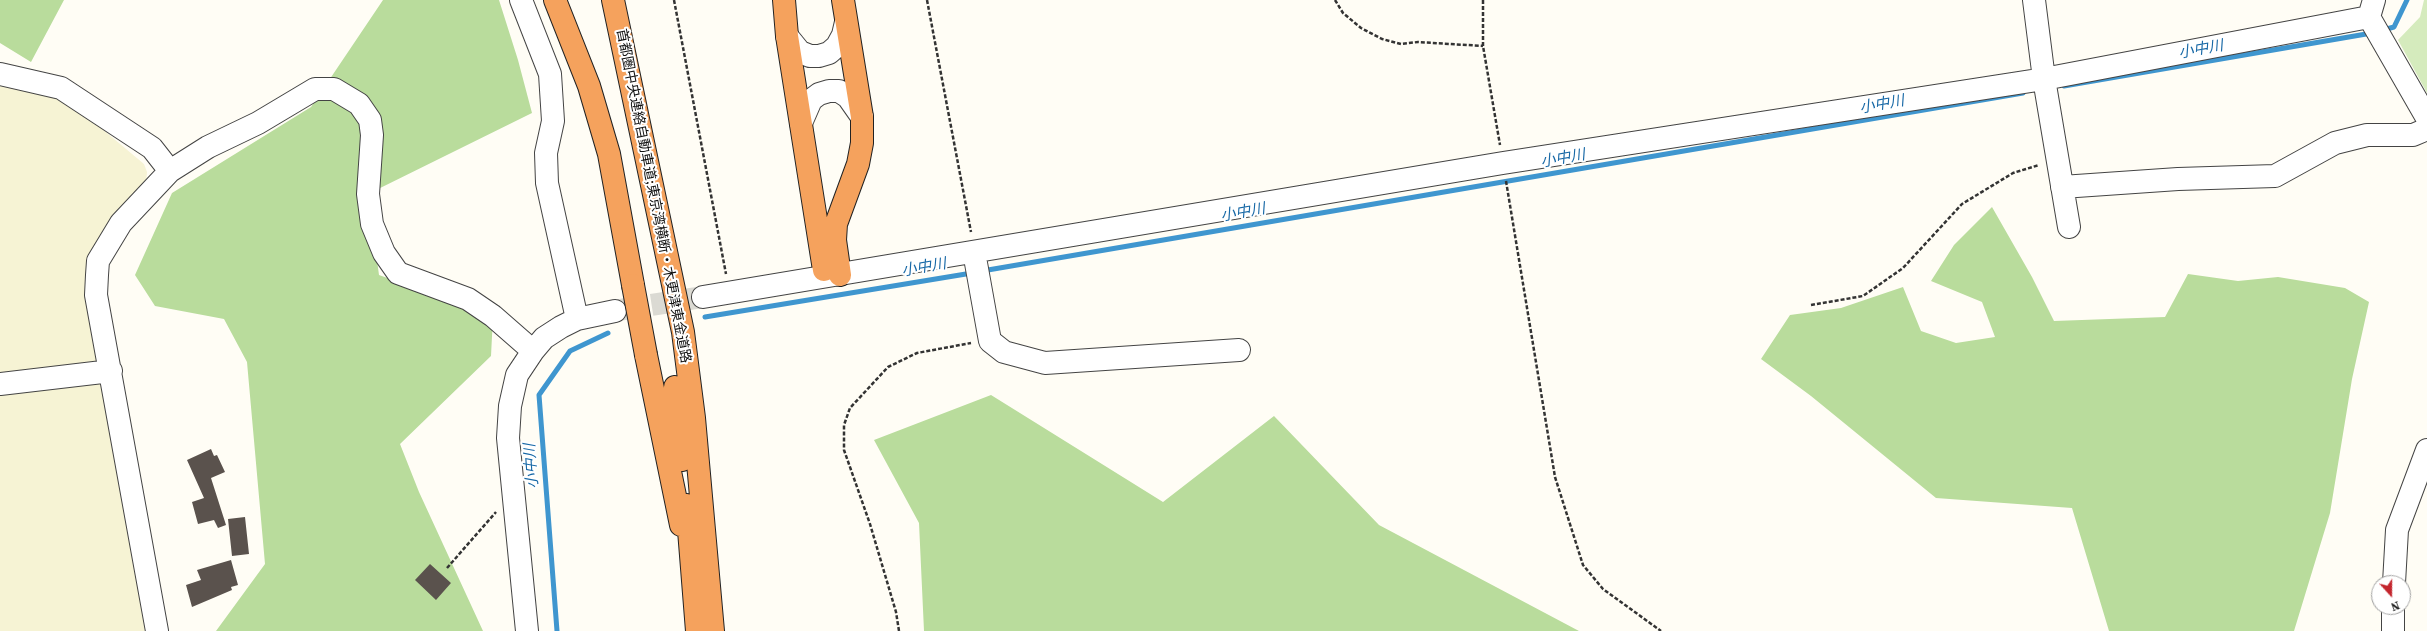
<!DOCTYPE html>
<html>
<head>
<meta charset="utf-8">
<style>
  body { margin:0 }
  #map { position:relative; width:2427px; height:631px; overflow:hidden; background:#fffdf5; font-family:"Source Serif 4",serif }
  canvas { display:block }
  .north { position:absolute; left:2371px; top:575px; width:40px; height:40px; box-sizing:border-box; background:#fff; border:1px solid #a0a0a0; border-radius:50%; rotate:159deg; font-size:11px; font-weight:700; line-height:16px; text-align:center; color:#111 }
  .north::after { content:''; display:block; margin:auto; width:14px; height:18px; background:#c4262e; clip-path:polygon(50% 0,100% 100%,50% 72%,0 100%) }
</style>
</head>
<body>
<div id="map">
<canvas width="2427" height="631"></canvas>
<div class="north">N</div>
</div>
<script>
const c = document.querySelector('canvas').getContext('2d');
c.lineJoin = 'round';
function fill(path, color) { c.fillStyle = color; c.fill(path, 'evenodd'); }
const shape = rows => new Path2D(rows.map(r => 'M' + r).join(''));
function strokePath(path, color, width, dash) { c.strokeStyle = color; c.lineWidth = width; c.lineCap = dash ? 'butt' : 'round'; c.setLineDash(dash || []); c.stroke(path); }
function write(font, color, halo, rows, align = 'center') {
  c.font = font + ' "Source Serif 4","Noto Sans JP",serif'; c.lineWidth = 4; c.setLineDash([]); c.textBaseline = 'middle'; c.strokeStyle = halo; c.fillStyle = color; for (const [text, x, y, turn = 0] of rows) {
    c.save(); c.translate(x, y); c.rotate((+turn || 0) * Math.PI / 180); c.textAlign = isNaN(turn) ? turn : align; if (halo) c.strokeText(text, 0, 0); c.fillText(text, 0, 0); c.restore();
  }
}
const farmland = shape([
  [0,83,58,92,144,164,147,172,146,183,94,256,102,361,98,366,0,378],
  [104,376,145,631,0,631,0,391]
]);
const green = shape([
  [2424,0,2427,0,2427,93,2398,40,2420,17]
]);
const forest = shape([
  [0,0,64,0,31,62,0,43],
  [383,0,499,0,518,60,532,113,368,194,379,275,493,316,491,356,400,444,419,492,483,631,216,631,265,564,247,362,224,319,155,306,135,275,172,193,311,107],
  [1992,207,2032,277,2054,321,2165,317,2188,274,2238,281,2278,277,2345,288,2369,302,2352,379,2330,513,2294,631,2109,631,2072,508,1936,498,1811,396,1761,359,1790,315,1841,308,1903,287,1921,331,1956,343,1995,337,1982,302,1931,281,1954,245],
  [991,395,1163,502,1274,416,1379,525,1579,631,924,631,919,523,874,440]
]);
const stream = shape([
  [2383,30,2394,27,2407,0],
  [2064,86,2372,33],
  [982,271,2023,93],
  [705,317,972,273],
  [557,631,539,395,570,351,608,333]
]);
const building = shape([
  [211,449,214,456,217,455,225,472,211,478,226,525,218,528,214,520,198,524,192,502,204,498,187,460],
  [245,517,249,554,232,556,228,519],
  [231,560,238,585,231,587,232,590,192,607,186,585,201,580,197,570],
  [430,564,451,583,436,600,415,580]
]);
const minorTunnel = shape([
  [619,310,703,297]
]);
const path = shape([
  [674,0,726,274],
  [927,0,971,232],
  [1335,0,1343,13,1361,28,1382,39,1401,44,1418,42,1483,46],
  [1483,0,1483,46,1500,145],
  [1506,181,1555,477,1583,565,1603,589,1661,631],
  [1811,305,1863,296,1903,268,1962,204,2013,173,2039,165],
  [447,568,496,512],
  [899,631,896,612,870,524,844,450,844,425,850,408,888,367,917,353,971,343]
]);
const minor = shape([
  [521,0,550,74,553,121,546,153,547,183,577,319],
  [2034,0,2044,79,2069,227],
  [2374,0,2369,17,2427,118],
  [787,36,800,52,810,56,819,56,829,53,837,46,843,35,846,22],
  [0,74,61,88,152,148,170,171],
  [801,123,811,100,819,94,829,91,839,91,848,97,862,117],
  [2062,187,2178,179,2275,176,2335,143,2367,135,2413,135,2427,129],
  [974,252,990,341,1004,352,1045,363,1239,350],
  [703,297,1503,163,2044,79,2369,17],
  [0,384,111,371],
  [2394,583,2397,530,2427,450],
  [2393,607,2393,631],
  [157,631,96,295,97,275,98,261,121,223,170,171,208,147,258,123,315,89,334,89,359,104,370,120,372,135,368,194,372,224,384,253,398,273,468,299,493,316,533,351],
  [527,631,508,438,510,406,517,375,533,351,544,338,561,327,577,319,615,311]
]);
const highway = shape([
  [555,0,589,86,609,154,633,285],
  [613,0,683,332,694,418,713,631],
  [784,0,787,36,824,270],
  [840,275,835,240,836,224,858,164,862,143,862,117,843,0],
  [646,355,681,525],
  [675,387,682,460],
  [687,505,697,631]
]);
const highwayBridge = shape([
  [633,285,646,355]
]);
const streetNames = [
  ["首都圏中央連絡自動車道;東京湾横断・木更津東金道路",653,196,79]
];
const waterNames = [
  ["小中川",2201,50,-10],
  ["小中川",1882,105,-10],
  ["小中川",1563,159,-10],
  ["小中川",1243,213,-10],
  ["小中川",924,268,-10],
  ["小中川",532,466,-94]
];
fill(farmland, '#f6f3d4');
fill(green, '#d5ebbd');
fill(forest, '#b9dc9c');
strokePath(stream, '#3f96cf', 5);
fill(building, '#5a524d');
strokePath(minorTunnel, '#dbdad3', 22, [22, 11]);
strokePath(minor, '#444', 24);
strokePath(highway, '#222', 24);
strokePath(path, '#333', 2.5, [4, 2]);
strokePath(minor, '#fff', 22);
strokePath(highway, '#f5a25d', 22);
strokePath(highwayBridge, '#222', 24, []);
strokePath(highwayBridge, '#f5a25d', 22);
write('14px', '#111', '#fff', streetNames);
write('italic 15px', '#1768a6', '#fff', waterNames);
</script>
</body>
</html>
